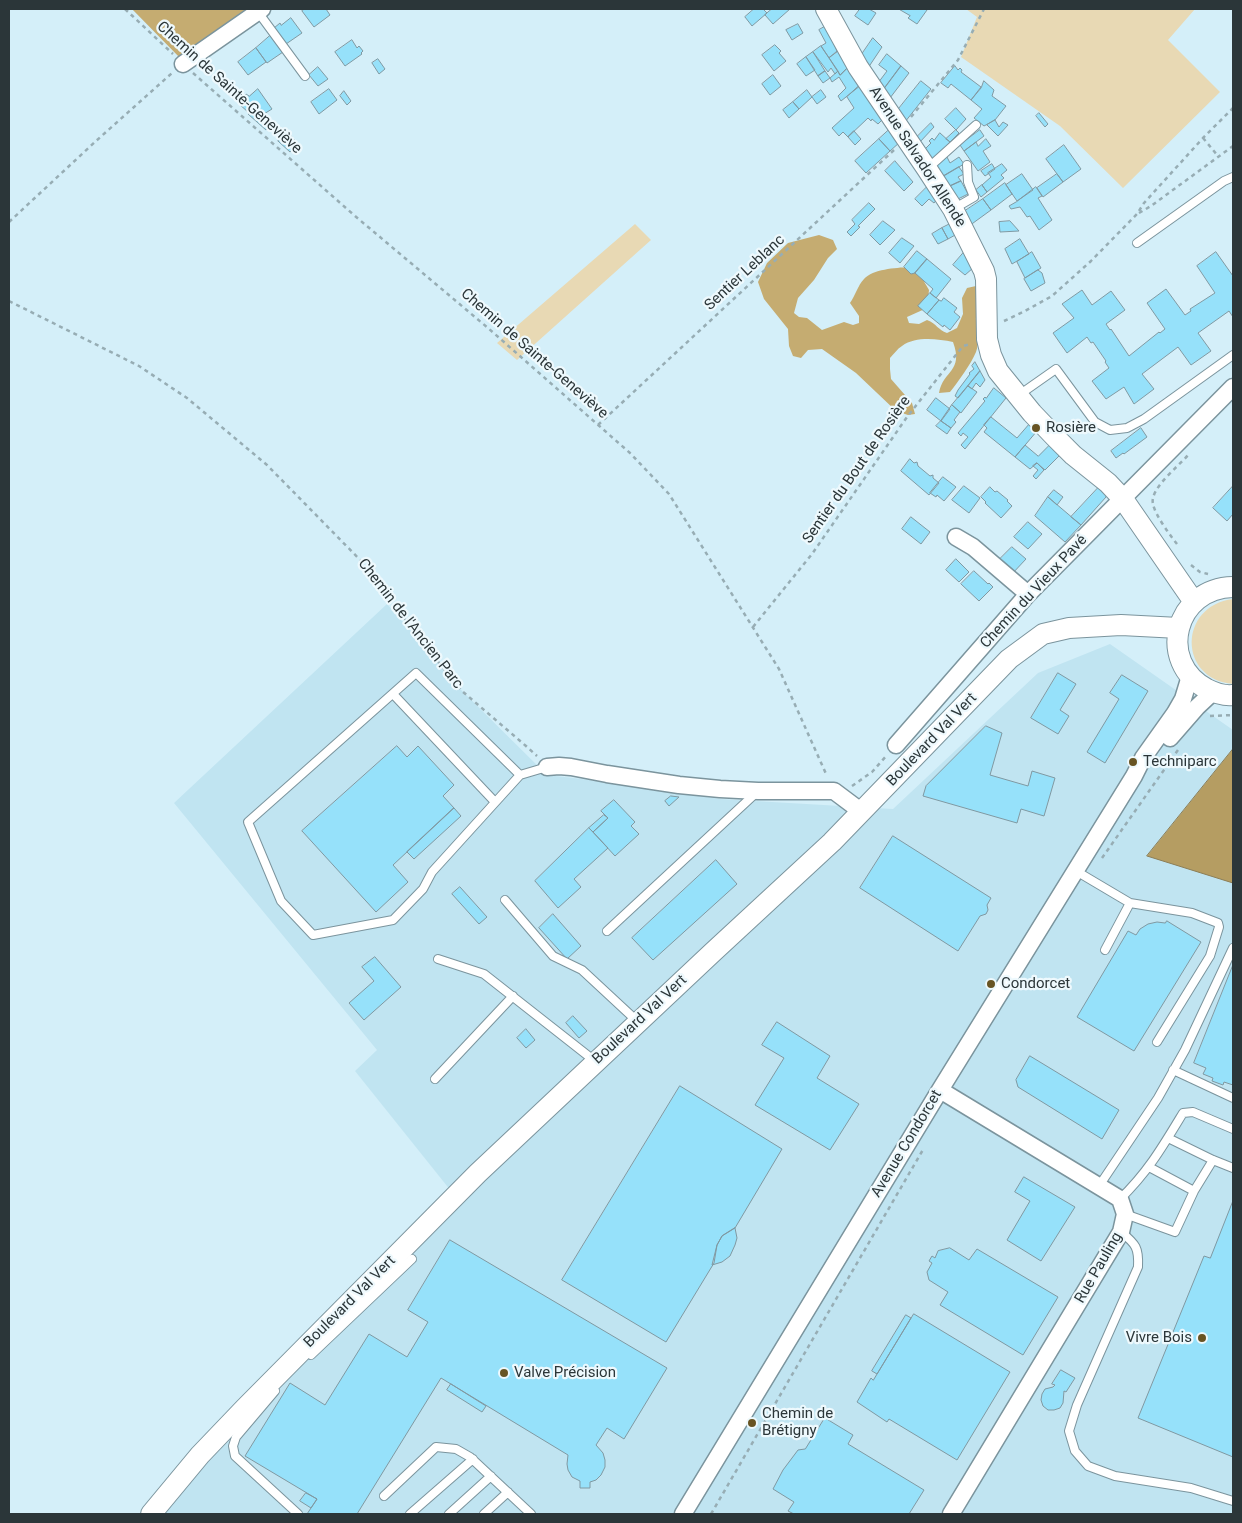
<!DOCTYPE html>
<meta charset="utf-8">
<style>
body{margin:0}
#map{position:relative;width:1242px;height:1523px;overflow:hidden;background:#d4eff9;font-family:Roboto,sans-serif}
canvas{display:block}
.frame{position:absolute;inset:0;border:10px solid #2b3639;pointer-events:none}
</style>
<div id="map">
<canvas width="1242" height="1523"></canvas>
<div class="frame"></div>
</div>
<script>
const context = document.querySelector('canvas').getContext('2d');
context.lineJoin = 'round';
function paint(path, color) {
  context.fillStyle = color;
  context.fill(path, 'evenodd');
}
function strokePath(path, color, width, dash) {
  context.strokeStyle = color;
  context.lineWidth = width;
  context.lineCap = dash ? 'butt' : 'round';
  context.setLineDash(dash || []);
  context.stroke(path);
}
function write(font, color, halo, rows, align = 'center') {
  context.font = font + ' Roboto,sans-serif';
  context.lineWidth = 4.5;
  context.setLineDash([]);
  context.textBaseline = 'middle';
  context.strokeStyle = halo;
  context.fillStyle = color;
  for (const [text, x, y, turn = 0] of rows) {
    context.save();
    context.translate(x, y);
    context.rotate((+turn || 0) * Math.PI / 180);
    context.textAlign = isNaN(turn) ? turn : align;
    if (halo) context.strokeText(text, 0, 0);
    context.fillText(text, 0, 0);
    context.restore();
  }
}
paint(new Path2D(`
 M387 604 427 649 447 676 547 775 582 779 720 799 893 809 1038 673 1110 644 1233 730V1514H163L214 1448 459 1201 355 1071 377 1050 174 803Z`), '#c0e4f1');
paint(new Path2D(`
 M966 9H1195L1168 40 1220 92 1123 188 1060 126 961 57 977 17Z
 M635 224 651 240 517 360 497 343Z
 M1233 599V684C1178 679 1178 606 1233 599Z`), '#e8d9b4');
paint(new Path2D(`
 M132 9H252L182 60Z
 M819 235 833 240 837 249 828 258 814 280 798 298 794 313 799 317 807 318 822 330 844 322 853 325 859 323V316L850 303C855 296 858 285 864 279 873 269 895 268 909 267L922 278 929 290 927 308 907 317 909 323 919 324 927 320C937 324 938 330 947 333L957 328 963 314 962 298 967 288 976 286C983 300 976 307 976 321 976 331 980 342 976 352 971 364 958 382 950 392L939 393C943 370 964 372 953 342 937 339 916 336 902 346 897 349 894 354 890 358V369L891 379 912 403 915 414 908 415 896 411 856 373 822 349 808 350 801 358 793 356 789 346 788 329 764 299 758 282 767 263 788 243Z`), '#c5ac71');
const water = new Path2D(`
 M1233 749V883L1147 856Z`);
paint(water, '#b59d62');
strokePath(water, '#8c7e56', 1);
const building = new Path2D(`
 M305 9H326L330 15 314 27 302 11Z
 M754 9H763L767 13 752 26 745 17Z
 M772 9H790L773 24 765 15Z
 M860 9H869L876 13 868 25 855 16Z
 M899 9H926L927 10 917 24 908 18 910 16Z
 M291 18 302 33 286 44 274 28 280 23 281 25Z
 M798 24 803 33 792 40 786 30Z
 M826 26 837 51 829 58 821 46 826 43 819 30Z
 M271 35 283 52 267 63 256 48Z
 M873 38 882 47 868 68 860 57Z
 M352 40 357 48 359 46 363 51 361 53 362 54 345 66 335 52Z
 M775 45 781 51 779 53 786 61 774 71 762 55Z
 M821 46 838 71 835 74 831 68 828 72 813 52Z
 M256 48 266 62 248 75 238 62Z
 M839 51 848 67 840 75 829 58Z
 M813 52 825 71 818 76 806 57Z
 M887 54 901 66 883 90 878 83 887 71 879 65Z
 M806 57 815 70 806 76 797 64Z
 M378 59 385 69 379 74 372 63Z
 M901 66 909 73 890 98 884 89Z
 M955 66 958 70 960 68 962 70 961 72 981 87 971 100 951 84 948 88 941 83Z
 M318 67 328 79 318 86 309 75Z
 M849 67 861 85 841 101 838 96 846 88 839 77 832 82 830 78 838 71 840 75Z
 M825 71 830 78 823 83 818 76Z
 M773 75 781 86 770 95 762 84Z
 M921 81 931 89 905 122 897 111Z
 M984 81 994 90 992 96 1006 106 995 120 984 126 974 118 982 109 971 100 981 88Z
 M859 86 883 119 878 124 872 119 871 121 868 118 848 137 843 132 839 136 832 128 854 108 847 97Z
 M258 89 272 109 259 117 269 126 266 130 248 114 249 113 238 103 246 94 249 96Z
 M329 89 337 100 319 114 311 102Z
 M807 90 812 97 799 109 793 102Z
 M821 90 826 97 817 104 812 97Z
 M344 91 351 101 347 105 340 96Z
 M793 102 799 109 789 118 783 110Z
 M956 108 966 119 956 130 945 119Z
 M1039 113 1048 124 1045 127 1036 116Z
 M995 120 999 127 1003 122 1008 125 998 136 987 125Z
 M931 123 934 127 919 143 916 138Z
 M890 129 900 142 890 151 879 139Z
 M956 130 959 133 950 142 946 139Z
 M980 130 984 136 964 151 960 145Z
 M854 131 861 139 855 145 848 137Z
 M289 133 298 145 290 152 278 141Z
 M940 133 950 142 932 161 924 150 931 143 929 141 932 138 934 140Z
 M879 139 890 151 866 173 855 161Z
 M986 139 991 146 983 151 990 162 978 171 964 151 976 142 978 146Z
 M1064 145 1081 169 1063 182 1046 159Z
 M947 157 950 163 959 157 964 164 942 177 935 166Z
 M895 161 913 182 904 191 885 171Z
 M992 164 995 169 985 176 981 171Z
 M1002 164 1007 170 1001 175 1004 178 987 192 982 185 991 177 988 173Z
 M959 167 964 174 958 177 961 181 948 187 942 177Z
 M1022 174 1033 190 1017 201 1006 185Z
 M1057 174 1063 182 1043 197 1037 188Z
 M961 181 968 194 956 200 948 187Z
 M1005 183 1012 194 991 210 983 199Z
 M930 184 938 198 934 203 929 199 922 206 915 199Z
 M982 185 987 192 981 197 976 190Z
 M1036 187 1042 196 1038 198 1052 220 1039 230 1030 216 1027 217 1020 207 1011 209 1009 206 1016 202Z
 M983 199 991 210 969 226 962 213Z
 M869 203 875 209 858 226 860 227 851 236 847 232 855 224 852 220Z
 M883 221 895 230 880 245 870 235Z
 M1010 221 1019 231 1000 232 999 222Z
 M952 223 957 234 948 239 942 228Z
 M942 228 948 239 938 244 932 234Z
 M902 238 914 246 900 263 889 253Z
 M1020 239 1029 254 1012 264 1005 249Z
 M917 251 927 259 915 273 911 274 904 267Z
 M965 251 973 268 965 275 953 265Z
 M1032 252 1041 268 1025 278 1017 262Z
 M1216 252 1233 276V317L1229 311 1198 333 1211 351 1191 365 1178 347 1142 374 1154 389 1134 404 1124 387 1106 399 1092 381 1109 368 1105 362 1106 361 1093 342 1091 343 1087 337 1067 353 1053 333 1074 318 1062 304 1082 290 1092 305 1111 291 1125 310 1106 324 1110 330 1111 329 1129 356 1159 332 1160 333 1165 329 1147 303 1166 289 1185 315 1191 311 1190 309 1215 293 1197 266Z
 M927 259 951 279 936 298 930 293 933 289 915 273Z
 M1038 270 1042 273 1045 283 1031 291 1024 279Z
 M930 293 939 300 927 314 918 306Z
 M944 298 957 308 954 312 960 317 950 330 944 325 943 327 927 314 939 300 941 301Z
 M975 362 980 371 958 398 955 396 958 390 970 374 969 373 974 369 972 366Z
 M980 371 985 380 980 387 976 383 972 389 968 386Z
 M968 386 977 392 961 413 952 405Z
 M994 388 1006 398 965 449 961 445 968 437 963 433 961 436 958 433 985 401 983 399 985 397 986 398Z
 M936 398 950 409 941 421 927 410Z
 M952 405 960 412 954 420 956 422 951 428 941 421Z
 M991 417 1017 438 1030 423 1037 431 1015 457 984 432 987 428 984 425Z
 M941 421 951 428 947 434 936 426Z
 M1141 428 1147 437 1124 454 1123 453 1116 458 1111 451Z
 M1051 444 1061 454 1045 470 1037 463 1030 469 1015 457 1025 445 1038 456Z
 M910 459 914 463 917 462 918 466 930 476 933 475V478L939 483 929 495 901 471Z
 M1037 463 1044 470 1036 479 1033 476 1038 470 1033 466Z
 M943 477 956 487 944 501 937 495 936 497 930 493Z
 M964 486 980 498 969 513 952 500Z
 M1233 486V514L1227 521 1213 508Z
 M990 487 995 492 997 491 1008 500 1007 501 1012 506 1001 518 985 503 986 502 981 497Z
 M1099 487 1106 492V497L1081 525 1071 517Z
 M1054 490 1063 497 1057 505 1048 497Z
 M1048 497 1081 525 1065 542 1035 516Z
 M911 517 930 532 921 544 902 529Z
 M1028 522 1042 534 1028 549 1014 537Z
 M1012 547 1026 559 1011 575 997 562Z
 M956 559 969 572 959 582 946 570Z
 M974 571 988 584 989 583 993 587 979 601 961 584Z
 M1058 673 1076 684 1060 710 1069 716 1058 734 1031 718Z
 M1122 675 1148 691 1105 763 1087 752 1119 699 1110 693Z
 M986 726 1002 733 990 775 1028 786 1032 771 1055 778 1044 816 1021 809 1017 823 923 796 926 786Z
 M397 746 407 757 418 746 454 785 443 796 454 808 393 865 408 882 376 912 302 831Z
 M671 796 679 797 669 806 665 801Z
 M614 800 635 822 631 826 639 834 615 856 593 832 608 818 601 811Z
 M454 808 461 816 414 859 407 852Z
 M604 815 608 818 593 832 589 828Z
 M589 828 608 848 574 879 581 887 558 908 535 881Z
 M893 836 991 898 987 905 988 910 986 914 980 916 958 951 860 888Z
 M716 860 737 884 653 960 632 938Z
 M460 887 487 917 479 924 452 894Z
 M553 914 581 946 567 959 539 928Z
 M1167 921 1201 942 1134 1051 1077 1017 1128 931 1136 935 1140 929 1148 924 1157 922 1165 923Z
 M375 957 401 987 364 1020 349 1003 374 981 362 967Z
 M1233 965V1085L1224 1082 1223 1085 1212 1081 1213 1078 1203 1074 1206 1068 1194 1063Z
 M573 1016 587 1031 579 1038 566 1023Z
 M777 1022 830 1056 817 1078 859 1104 830 1150 755 1105 784 1058 762 1045Z
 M526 1029 535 1040 526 1048 517 1038Z
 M1030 1056 1119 1110 1102 1139 1018 1087 1016 1080Z
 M680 1086 782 1149 735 1228 722 1236 717 1245 714 1263 666 1342 562 1280Z
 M1024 1177 1075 1207 1041 1261 1007 1240 1030 1201 1015 1192Z
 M1233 1201V1457L1138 1418 1204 1256 1210 1258Z
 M735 1228 737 1238 735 1245 730 1256 722 1262 712 1265 717 1245 722 1236Z
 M450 1240 667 1368 624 1439 607 1428 596 1445 603 1453 605 1460V1467L601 1475 596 1480 590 1482V1488H580V1481L572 1477 568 1470 567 1464 568 1455 441 1378 357 1514H307L317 1499 245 1456 290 1383 325 1405 369 1334 407 1357 428 1322 408 1310Z
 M950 1248 969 1260 977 1249 1058 1297 1023 1355 940 1305 948 1292 929 1280 927 1272 932 1263 929 1261 932 1256 935 1258 938 1251Z
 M914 1314 1010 1372 957 1460 889 1419 887 1422 857 1402 871 1378 873 1380Z
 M906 1315 911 1318 877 1374 872 1371Z
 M1061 1370 1075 1378 1066 1392 1064 1391 1063 1403 1060 1408 1054 1410H1048L1043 1406 1041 1400 1042 1394 1045 1389 1053 1387 1055 1385 1052 1384Z
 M451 1384 486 1406 482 1412 447 1390Z
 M825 1418 853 1435 848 1444 924 1490 909 1514H794L788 1511 794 1502 773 1489 783 1470 798 1450 805 1449Z
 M306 1493 317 1499 311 1508 300 1501Z`);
paint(building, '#96e1fa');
strokePath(building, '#8099a2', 1);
const service = new Path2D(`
 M258 12 305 76
 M927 169 976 125
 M955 208 974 197 968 182 967 165
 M1137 243 1224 181 1233 177
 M1019 395 1056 369 1095 422 1110 430 1127 428 1144 419 1233 355
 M393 694 495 802
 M520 775 432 872 423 889 393 920 313 935 281 901 248 822 416 673 520 775 547 767
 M1076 871 1130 903 1192 913 1218 923 1219 927 1210 956 1157 1042
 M505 900 553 956 582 970 638 1022
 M607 931 757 792
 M1105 950 1130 903
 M438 959 484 974 596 1062
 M1173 1070 1233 1098
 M435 1079 513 996
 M1168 1138 1213 1160 1233 1168
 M1149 1167 1194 1191
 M1099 1186 1158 1098 1185 1050 1233 948
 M1120 1199C1148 1172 1163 1146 1183 1113L1193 1112 1233 1129
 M1125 1214 1175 1232 1194 1191 1213 1160
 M1121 1232C1136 1244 1139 1248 1138 1267L1077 1405 1069 1431 1075 1451 1088 1466 1115 1476 1191 1488 1233 1501
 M311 1355 412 1259
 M275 1391 236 1437 233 1446 235 1456 298 1514
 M384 1496 436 1447 456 1449 470 1457 531 1514
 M410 1514 473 1459
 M449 1514 491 1476
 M484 1514 508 1492`);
const minor = new Path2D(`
 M183 64 262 9
 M956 537 973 547 1028 594
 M1170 738 1197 707 1213 692
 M896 745 1028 594 1233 387
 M547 767 559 766 571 767 607 774 679 785 720 789 758 791H834L862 812
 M940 1090 1120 1199 1125 1214 1121 1232 951 1514
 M683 1514 940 1090 1134 776 1143 758 1175 713 1183 699 1190 676`);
const tertiary = new Path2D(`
 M826 9 858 67 927 169 953 209 984 271 986 279 987 339 991 355 998 371 1032 413 1055 437 1073 455 1108 483 1123 499 1194 602
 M1233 587C1175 588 1156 662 1207 689 1215 693 1225 696 1233 695
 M151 1514 200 1455 245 1408 478 1173 713 952 832 842 1009 659 1043 634 1069 628 1121 625 1179 628`);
strokePath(service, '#7b949d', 10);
strokePath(minor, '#7b949d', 19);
strokePath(tertiary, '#7b949d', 22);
strokePath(new Path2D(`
 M125 9 173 54
 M193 73 355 216 488 328 630 453 669 494 779 669 827 776
 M911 117 958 60 984 9
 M1203 138 1218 156
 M1139 213 1151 206 1233 146
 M9 222 96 141 172 73
 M9 301 139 366 187 398 267 465 370 570 417 636 462 691 526 746 537 756
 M1004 321 1025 311 1052 296 1091 261 1137 214 1144 203 1203 138 1233 108
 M598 425 894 150
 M1177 544C1170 535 1155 515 1153 504 1149 489 1179 466 1188 455
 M1191 565 1200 572 1208 574
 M753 627 812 554 907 417 963 346 971 344
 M1210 716 1233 715
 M852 786 872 772 887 755
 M1102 858 1178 750
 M711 1514 924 1148`), '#97adb4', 2.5, [4, 4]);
strokePath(service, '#fff', 8);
strokePath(minor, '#fff', 16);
strokePath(tertiary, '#fff', 20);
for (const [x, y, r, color] of [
 [1036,428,5,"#685423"],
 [1133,762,5,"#685423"],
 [991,984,5,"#685423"],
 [1202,1338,5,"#685423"],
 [504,1373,5,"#685423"],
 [752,1423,5,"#685423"]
]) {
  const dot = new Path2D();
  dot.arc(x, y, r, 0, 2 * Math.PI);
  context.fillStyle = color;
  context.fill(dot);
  strokePath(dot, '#eef9fd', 2);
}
write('15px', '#2b3639', '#eef9fd', [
 ["Chemin de Sainte-Geneviève",229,88,42],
 ["Avenue Salvador Allende",917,157,57],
 ["Sentier Leblanc",745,273,-43],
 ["Chemin de Sainte-Geneviève",534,354,41],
 ["Sentier du Bout de Rosière",857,470,-55],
 ["Chemin du Vieux Pavé",1034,592,-47],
 ["Chemin de l'Ancien Parc",410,624,52],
 ["Boulevard Val Vert",932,740,-46],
 ["Boulevard Val Vert",640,1020,-43],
 ["Avenue Condorcet",907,1144,-59],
 ["Rue Pauling",1099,1268,-60],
 ["Boulevard Val Vert",350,1302,-45]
]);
write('15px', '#2b3639', '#eef9fd', [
 ["Rosière",1046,428],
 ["Techniparc",1143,762],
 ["Condorcet",1001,984],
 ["Vivre Bois",1192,1338,"right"],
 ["Valve Précision",514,1373],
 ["Chemin de",762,1414],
 ["Brétigny",762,1431]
], 'left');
</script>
